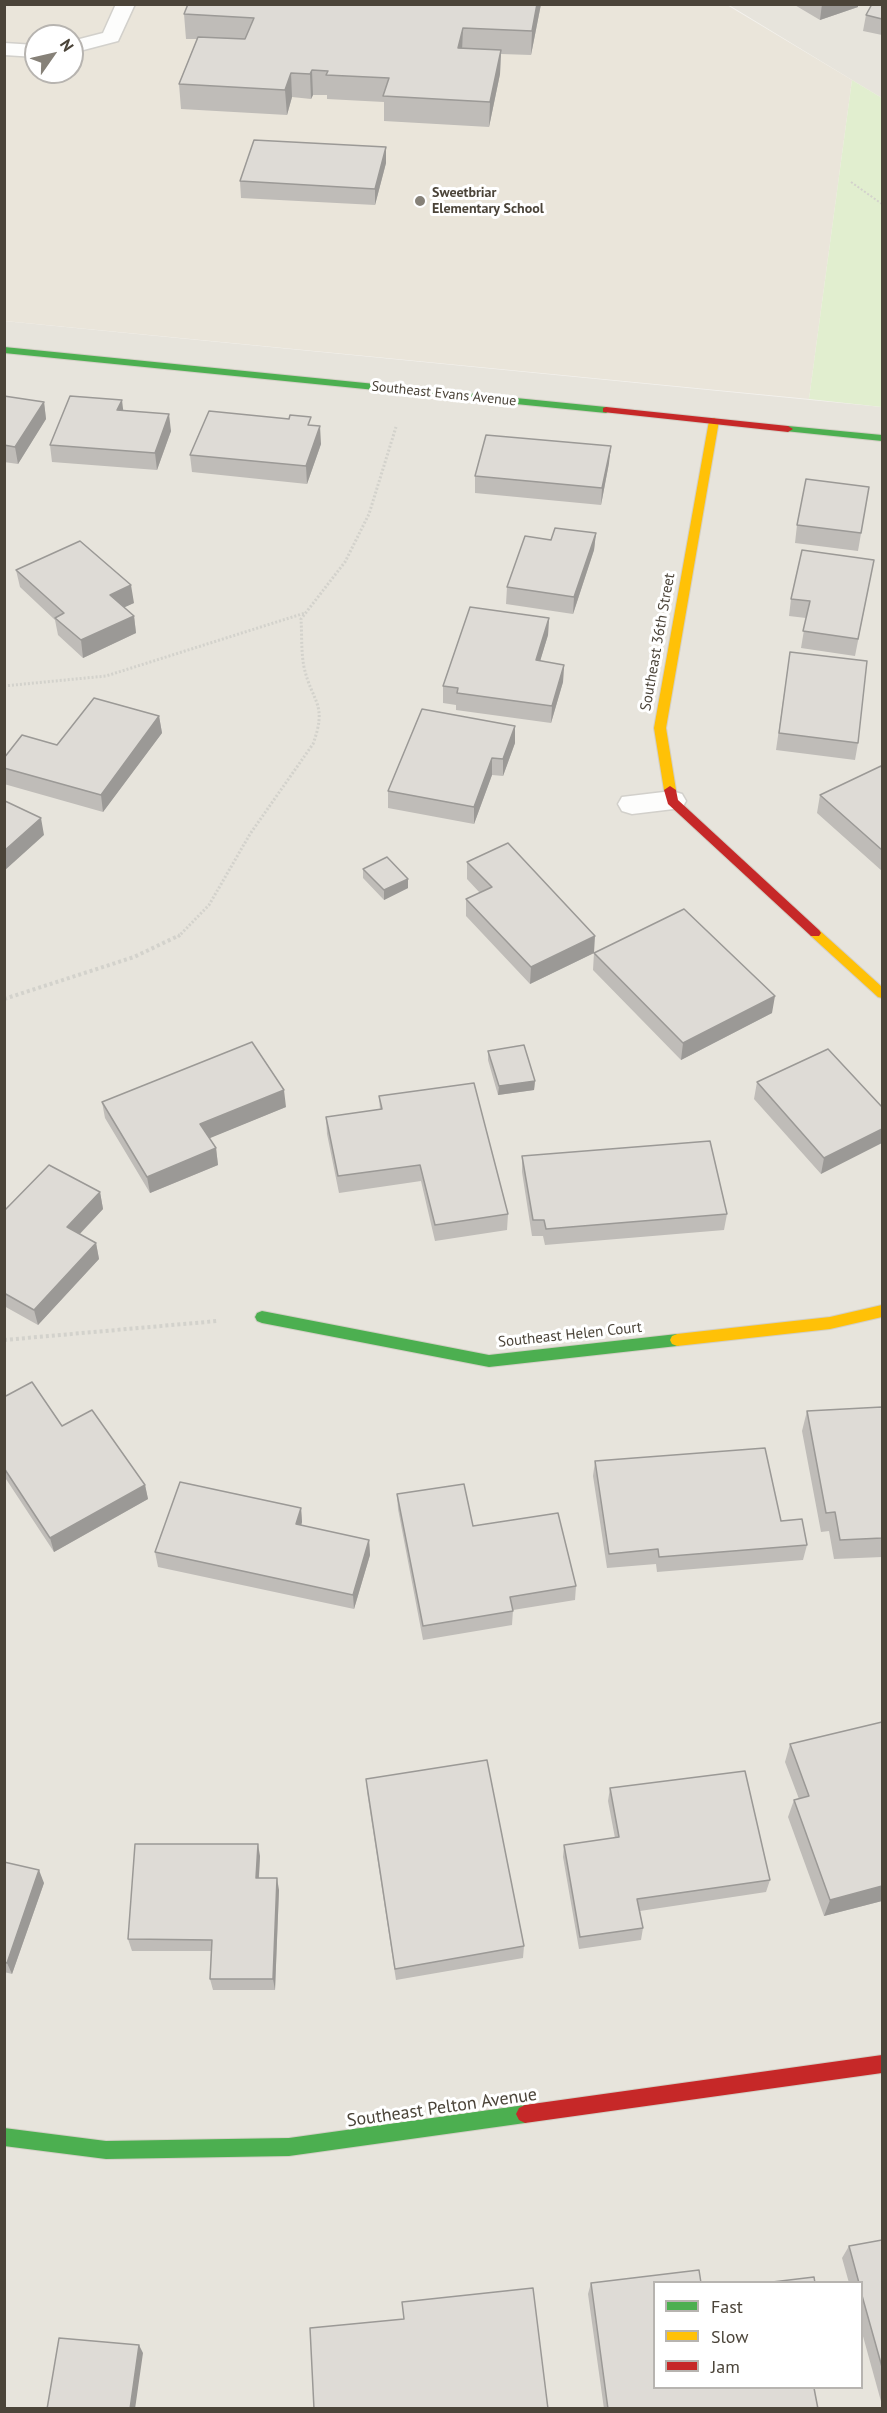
<!DOCTYPE html>
<style>
body{margin:0}
#map{position:relative;width:887px;height:2413px;overflow:hidden;background:#f4f2ee;font-family:"PT Sans",sans-serif}
canvas{display:block}
.frame{position:absolute;inset:0;border:6px solid #4b4439;pointer-events:none}
.legend{position:absolute;left:653px;top:2281px;width:210px;height:108px;box-sizing:border-box;background:#fff;border:2px solid #b7b4b0;margin:0;padding:8px 10px;list-style:none;font-size:18px;color:#4b4439}
.legend li{display:flex;align-items:center;gap:12px;height:30px}
.legend b{width:30px;border:2px solid #b7b4b0}
.north{position:absolute;left:24px;top:24px;width:60px;height:60px;box-sizing:border-box;background:#fff;border:2px solid #b7b4b0;border-radius:50%;rotate:56deg;font-size:16px;font-weight:700;line-height:24px;text-align:center;color:#4b4439}
.north::after{content:'';display:block;margin:auto;width:21px;height:27px;background:#868178;clip-path:polygon(50% 0,100% 100%,50% 72%,0 100%)}
</style>
<div id="map">
<canvas width="887" height="2413"></canvas>
<div class="frame"></div>
<ul class="legend">
<li><b style="height:8px;background:#4caf50"></b>Fast</li>
<li><b style="height:8px;background:#ffc107"></b>Slow</li>
<li><b style="height:8px;background:#c62828"></b>Jam</li>
</ul>
<div class="north">N</div>
</div>
<script>
const context = document.querySelector('canvas').getContext('2d');
context.lineJoin = 'round';
function paint(path, color) {
  context.fillStyle = color;
  context.fill(path, 'evenodd');
}
function strokePath(path, color, width, dash) {
  context.strokeStyle = color;
  context.lineWidth = width;
  context.lineCap = dash ? 'butt' : 'round';
  context.setLineDash(dash || []);
  context.stroke(path);
}
function write(font, color, halo, rows, align = 'center') {
  context.font = font + ' "PT Sans",sans-serif';
  context.lineWidth = 6;
  context.setLineDash([]);
  context.textBaseline = 'middle';
  context.strokeStyle = halo;
  context.fillStyle = color;
  for (const [text, x, y, turn = 0] of rows) {
    context.save();
    context.translate(x, y);
    context.rotate((+turn || 0) * Math.PI / 180);
    context.textAlign = isNaN(turn) ? turn : align;
    if (halo) context.strokeText(text, 0, 0);
    context.fillText(text, 0, 0);
    context.restore();
  }
}
paint(new Path2D(`
 M729 5H882V98L852 80Z
 M4 321 882 407V2408H5ZM654 2282H862V2388H654Z`), '#e7e4dc');
paint(new Path2D(`
 M4 5H727L852 80 809 399 5 321ZM36 36H72V72H36Z`), '#eae5da');
paint(new Path2D(`
 M852 80 882 98V407L809 399Z`), '#e1eecf');
const lane = new Path2D(`
 M116 4H135L118 41 72 53V41L103 33Z
 M4 43 36 45V57L4 55Z`);
const street = new Path2D(`
 M672 791 682 794 686 801 682 808 632 814 622 811 618 804 622 797Z`);
const fast = new Path2D(`
 M4 347 606 407 611 410 606 413 4 353Z
 M788 426 882 435V441L785 431V427Z
 M262 1311 489 1355 677 1334 682 1336 684 1340 682 1344 677 1346 489 1367 262 1323 257 1321 255 1317 257 1313Z
 M525 2105 531 2108 534 2114 531 2120 525 2123 289 2156 106 2159 4 2146V2128L106 2141 289 2138Z`);
const slow = new Path2D(`
 M714 418 719 421 666 728 676 790 670 794 664 790 654 728 709 421Z
 M815 929 819 930 882 987V998L878 997 811 936 809 933 811 930Z
 M882 1305V1317L830 1329 677 1346 672 1344 670 1340 672 1336 677 1334 830 1317Z`);
const jam = new Path2D(`
 M606 407 788 426 793 429 788 432 603 412V408Z
 M670 786 676 790 678 800 819 930 821 933 819 936H811L668 804 664 790Z
 M882 2055V2073L525 2123 519 2120 516 2114 519 2108 525 2105Z`);
strokePath(lane, '#d2d0cb', 3);
strokePath(street, '#d2d0cb', 3);
strokePath(fast, '#d3cfc5', 2);
strokePath(slow, '#d3cfc5', 2);
strokePath(jam, '#d3cfc5', 2);
strokePath(new Path2D(`
 M851 182 882 204`), '#d3d2cc', 2, [2, 2]);
strokePath(new Path2D(`
 M4 686 106 676 305 613
 M178 937 209 905 250 834 313 744C328 703 312 703 304 667 301 652 302 634 301 619L345 562 369 514 396 427`), '#d3d2cc', 3, [2, 2]);
strokePath(new Path2D(`
 M4 999 134 957 180 935
 M4 1340 217 1321`), '#d3d2cc', 4, [3, 3]);
paint(lane, '#fdfdfc');
paint(street, '#fdfdfc');
paint(fast, '#4caf50');
paint(slow, '#ffc107');
paint(jam, '#c62828');
paint(new Path2D(`
 M541 4 531 55 501 54 500 74 489 127 384 121V102L327 99V95H313L311 99 292 97 287 115 181 109 179 84 197 39H186L184 14Z
 M793 4H858V7L820 20Z
 M882 4V35L863 31 866 15Z
 M386 147V163L375 205 241 198 240 181Z
 M4 396 44 402 46 419 18 464 4 462Z
 M123 410 171 431 157 470 52 462 50 445Z
 M311 426 321 444 307 484 192 472 190 455Z
 M609 463 601 505 475 493V476Z
 M869 487 858 551 795 543 797 525Z
 M596 533 594 550 573 614 506 604 507 587 551 540Z
 M874 560 855 656 801 648 806 618 789 616 791 599Z
 M16 570 134 603 124 607 134 616 136 633 83 658 58 635 55 620 20 587Z
 M549 618 548 635 540 661 564 665 563 682 551 723 456 710V705L443 703V686Z
 M790 652 858 743 855 760 776 750Z
 M159 716 162 733 103 812 4 784V758L57 745Z
 M515 726V743L503 776 492 775 474 824 388 808V791Z
 M882 768V871L817 813 820 795Z
 M467 862 594 953 530 984 466 916V899L480 893 467 879Z
 M363 869 408 879V888L384 900 363 878Z
 M594 953 772 1013 681 1060 593 970Z
 M488 1051 535 1081 534 1090 498 1095 488 1060Z
 M757 1082 882 1107 821 1174 754 1099Z
 M379 1096 508 1214 507 1230 435 1241 421 1181 339 1193 327 1134 326 1117 380 1110Z
 M102 1102 286 1107 209 1138 216 1148 218 1165 150 1193 105 1118Z
 M522 1156 727 1214 724 1230 545 1245 543 1236H532L522 1172Z
 M100 1192 103 1209 80 1234 96 1243 99 1259 38 1325 4 1306V1211Z
 M4 1397 62 1426 145 1485 148 1499 54 1552 4 1476Z
 M882 1407V1557L834 1559 829 1531 821 1532 802 1431 807 1411Z
 M595 1461 781 1521 807 1545 803 1560 657 1572 656 1564 607 1568 593 1476Z
 M397 1494 473 1526 576 1586 575 1600 513 1610 512 1625 423 1640 398 1509Z
 M301 1508 302 1522 301 1526 369 1540 370 1555 354 1609 158 1567 155 1552Z
 M882 1722V1901L824 1916 788 1817 794 1800 799 1799 785 1762 790 1744Z
 M366 1779 524 1946 523 1958 396 1980 367 1792Z
 M610 1788 770 1880 766 1892 640 1911 643 1928 641 1940 579 1949 563 1857 564 1845 615 1838 608 1801Z
 M260 1856 259 1878 279 1890 275 1990H213L210 1979 211 1951H132L128 1939Z
 M4 1862 44 1883 12 1974 4 1972Z
 M882 2240V2405L861 2329V2283H849L842 2258 849 2246Z
 M591 2283H654L818 2409H604L588 2294Z`), '#bfbcb8');
paint(new Path2D(`
 M537 4H541L531 55 532 31Z
 M822 4H858V7L820 20Z
 M463 28 462 52 458 48Z
 M501 50 500 74 489 127 490 102Z
 M312 70 313 95 311 99 310 74Z
 M291 73 292 97 287 115 285 90Z
 M386 147V163L375 205V189Z
 M122 400 124 417 117 410Z
 M44 402 46 419 18 464 15 447Z
 M169 414 171 431 157 470 155 453Z
 M320 426 321 444 307 484 306 466Z
 M611 446 609 463 601 505 602 488Z
 M596 533 594 550 573 614 574 597Z
 M131 585 134 603 112 613 110 595Z
 M134 616 136 633 83 658 81 640Z
 M549 618 548 635 535 678 536 660Z
 M564 665 563 682 551 723 552 706Z
 M159 716 162 733 103 812 101 795Z
 M515 726V743L503 776V759Z
 M492 758V775L474 824V807Z
 M41 818 44 835 4 871V851Z
 M408 879V888L384 900V890Z
 M595 936 594 953 530 984 531 967Z
 M775 996 772 1013 681 1060 683 1043Z
 M535 1081 534 1090 498 1095 499 1086Z
 M284 1090 286 1107 203 1141 200 1124Z
 M882 1129V1143L821 1174 824 1158Z
 M216 1148 218 1165 150 1193 147 1177Z
 M100 1192 103 1209 71 1243 67 1227Z
 M96 1243 99 1259 38 1325 34 1310Z
 M145 1485 148 1499 54 1552 50 1538Z
 M301 1508 302 1522 297 1539 296 1524Z
 M369 1540 370 1555 354 1609 353 1595Z
 M258 1844 260 1856 258 1890 256 1878Z
 M39 1870 44 1883 12 1974 7 1963Z
 M277 1878 279 1890 275 1990 273 1979Z
 M882 1886V1901L824 1916 830 1900Z
 M139 2345 143 2353 135 2409H130Z`), '#9b9996');
const building = new Path2D(`
 M188 4H537L532 31 463 28 458 48 501 50 490 102 383 96 389 78 326 75 328 71 312 70 310 74 291 73 285 90 179 84 198 37 245 39 254 18 184 14Z
 M872 4H882V19L866 15Z
 M254 140 386 147 375 189 240 181Z
 M4 396 44 402 15 447 4 445Z
 M70 396 122 400 117 410 169 414 155 453 50 445Z
 M209 411 289 419 290 415 311 417 308 425 320 426 306 466 190 455Z
 M486 435 611 446 602 488 475 476Z
 M806 479 869 487 861 533 797 525Z
 M555 528 596 533 574 597 507 587 525 536 551 540Z
 M80 541 131 585 110 595 134 616 81 640 55 618 64 613 16 570Z
 M802 550 874 560 858 639 803 631 810 601 791 599Z
 M470 607 549 618 536 660 564 665 552 706 457 693 458 688 443 686Z
 M790 652 867 661 858 743 779 733Z
 M94 698 159 716 101 795 4 768V758L22 735 57 745Z
 M422 709 515 726 503 759 492 758 474 807 388 791Z
 M881 766 882 768V850L820 795Z
 M5 801 41 818 4 851V802Z
 M508 843 595 936 531 967 466 899 492 887 467 862Z
 M387 857 408 879 384 890 363 869Z
 M684 909 775 996 683 1043 594 953Z
 M252 1042 284 1090 200 1124 216 1148 147 1177 102 1102Z
 M524 1045 535 1081 499 1086 488 1051Z
 M828 1049 882 1107V1129L824 1158 757 1082Z
 M474 1083 508 1214 435 1225 420 1165 338 1176 326 1117 382 1109 379 1096Z
 M710 1141 727 1214 546 1229 544 1220H533L522 1156Z
 M49 1165 100 1192 67 1227 96 1243 34 1310 4 1293V1211Z
 M32 1382 62 1426 92 1410 145 1485 50 1538 4 1468V1397Z
 M882 1407V1538L840 1540 835 1512 826 1513 807 1411Z
 M765 1448 781 1521 802 1519 807 1545 659 1557 658 1549 609 1554 595 1461Z
 M180 1482 301 1508 296 1524 369 1540 353 1595 155 1552Z
 M464 1484 473 1526 558 1513 576 1586 510 1597 513 1611 423 1626 397 1494Z
 M882 1722V1886L830 1900 794 1800 809 1796 790 1744Z
 M487 1760 524 1946 395 1969 366 1779Z
 M745 1771 770 1880 637 1899 643 1928 580 1937 564 1845 619 1837 610 1788Z
 M135 1844H258L256 1878H277L273 1979H210L212 1940 128 1939Z
 M4 1862 39 1870 7 1963 4 1962Z
 M882 2240V2367L861 2292V2283H859L849 2246Z
 M699 2270 701 2283H654V2388H814L818 2409H608L591 2283Z
 M814 2277 815 2283H764Z
 M533 2288 548 2409H314L310 2328 404 2319 402 2302Z
 M59 2338 139 2345 130 2409H47Z`);
paint(building, '#dedbd6');
strokePath(building, '#9b9996', 1.5);
for (const [x, y, r, color] of [
 [420,201,6,"#868178"]
]) {
  const dot = new Path2D();
  dot.arc(x, y, r, 0, 2 * Math.PI);
  context.fillStyle = color;
  context.fill(dot);
  strokePath(dot, '#fff', 2);
}
write('bold 14px', '#4b4439', '#fff', [
 ["Sweetbriar",432,193],
 ["Elementary School",432,209]
], 'left');
write('14px', '#4b4439', '#fff', [
 ["Southeast Evans Avenue",444,394,6]
]);
write('15px', '#4b4439', '#fff', [
 ["Southeast 36th Street",658,642,-80],
 ["Southeast Helen Court",570,1335,-6]
]);
write('18px', '#4b4439', '#fff', [
 ["Southeast Pelton Avenue",442,2108,-8]
]);
</script>
